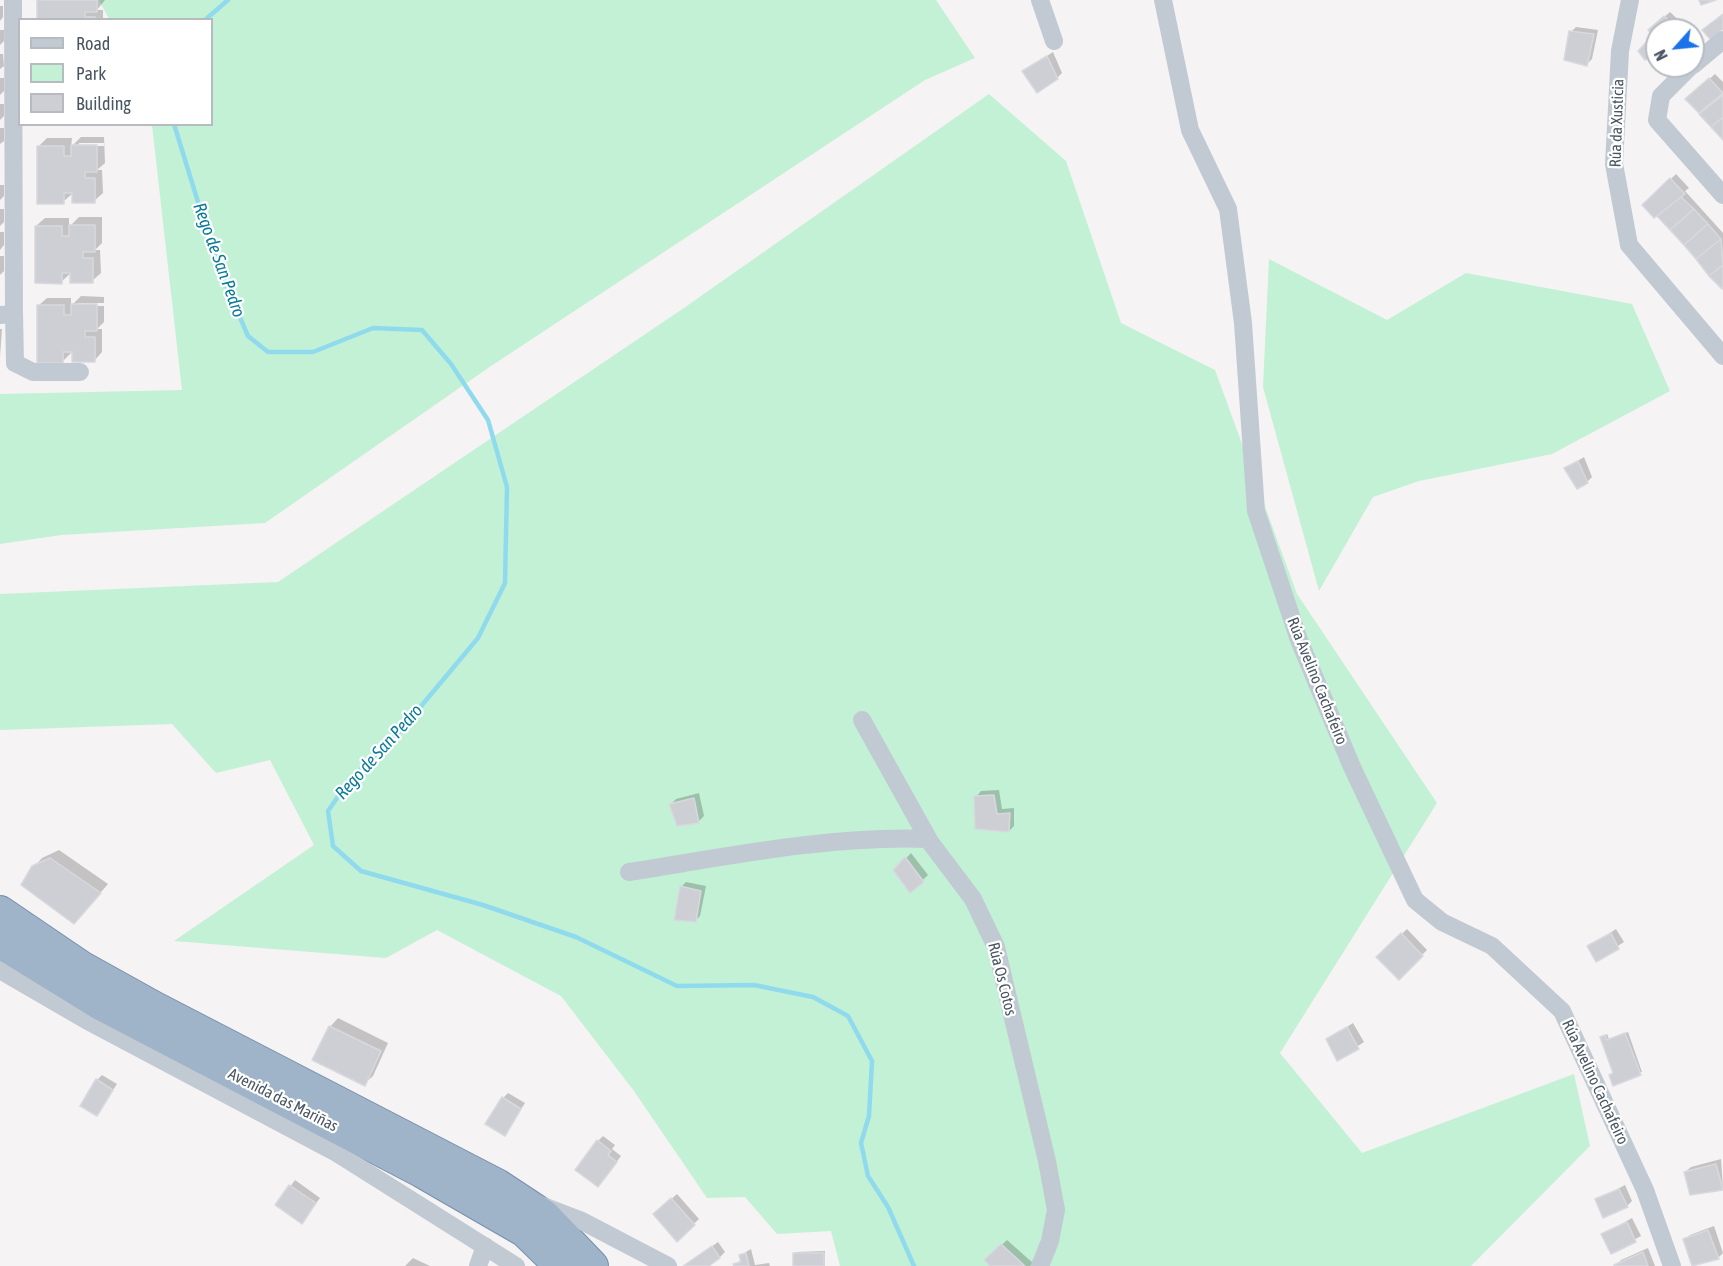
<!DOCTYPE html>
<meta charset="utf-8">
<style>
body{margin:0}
#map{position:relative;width:1723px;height:1266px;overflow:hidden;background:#f5f3f3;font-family:"Asap Condensed",sans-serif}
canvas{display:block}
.legend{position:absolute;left:18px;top:18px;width:195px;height:108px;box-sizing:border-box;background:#fff;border:2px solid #b7bbc0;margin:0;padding:8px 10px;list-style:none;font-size:18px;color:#4a5661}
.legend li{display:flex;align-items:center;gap:12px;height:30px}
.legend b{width:30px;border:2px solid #b7bbc0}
.north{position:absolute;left:1645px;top:18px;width:60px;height:60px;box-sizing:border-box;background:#fff;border:2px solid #b7bbc0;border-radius:50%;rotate:243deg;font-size:16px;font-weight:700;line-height:24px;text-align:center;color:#4a5661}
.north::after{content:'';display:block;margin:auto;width:21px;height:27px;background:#1a73e8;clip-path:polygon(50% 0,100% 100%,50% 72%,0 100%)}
</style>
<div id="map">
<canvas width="1723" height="1266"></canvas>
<ul class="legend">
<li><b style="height:8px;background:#c1cad2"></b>Road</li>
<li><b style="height:16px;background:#c3f1d5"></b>Park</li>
<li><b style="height:16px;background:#cdcfd5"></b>Building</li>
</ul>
<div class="north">N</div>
</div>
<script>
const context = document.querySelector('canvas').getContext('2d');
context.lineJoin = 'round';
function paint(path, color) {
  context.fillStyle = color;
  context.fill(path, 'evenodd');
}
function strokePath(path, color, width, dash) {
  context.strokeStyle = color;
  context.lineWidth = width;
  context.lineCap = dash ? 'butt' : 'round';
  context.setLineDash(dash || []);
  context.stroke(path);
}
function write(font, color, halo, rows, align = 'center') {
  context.font = font + ' "Asap Condensed",sans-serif';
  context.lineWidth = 4.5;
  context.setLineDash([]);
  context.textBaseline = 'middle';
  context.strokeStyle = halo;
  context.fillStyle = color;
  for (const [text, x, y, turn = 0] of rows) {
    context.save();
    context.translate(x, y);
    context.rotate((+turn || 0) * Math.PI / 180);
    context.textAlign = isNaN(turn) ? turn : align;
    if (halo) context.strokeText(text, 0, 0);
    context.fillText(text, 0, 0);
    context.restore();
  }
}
paint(new Path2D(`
 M99 0H936L975 58 925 80 491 366 265 523 61 535 0 544V394L182 390 152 125 212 124V20L109 19Z
 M989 94 1066 161 1121 323 1215 370 1297 594 1437 803 1280 1053 1362 1153 1574 1074 1590 1146 1471 1266H840L831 1231 777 1234 745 1197 707 1198 634 1091 561 996 437 930 386 958 174 941 314 845 270 760 216 773 172 724 0 730V594L278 582 681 310Z
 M1269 259 1387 320 1466 273 1632 304 1670 391 1552 454 1419 481 1373 497 1319 591 1263 387Z`), '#c3f1d5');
paint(new Path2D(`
 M39 0H105L97 10H103V20H39Z
 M0 6H3V17L0 21Z
 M1670 12 1689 30H1657V54L1653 58H1646L1655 35V25Z
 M1576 27 1598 30 1592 59 1587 64 1571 32Z
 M0 30H4V41L0 45Z
 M1053 52 1062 73 1057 78 1024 71Z
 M0 54H3L4 66 0 69Z
 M1715 74 1723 82V91L1717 98 1723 95V138L1687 99Z
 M0 78H4V91L0 95Z
 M0 104H4V116L0 120Z
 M0 128H4V141L0 144Z
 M81 137H104L105 163 97 170H102L103 193 94 201 74 192 63 202 39 146 47 138H72L71 147ZM79 143H104V146H79Z
 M1676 174 1689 188 1685 191 1723 233V288L1657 214 1644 205Z
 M0 185H4V196L0 200Z
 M0 209H4V222L0 226Z
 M79 217H102V243L95 250H100L101 273 92 281 72 272 61 282 36 226 45 218H69V227Z
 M0 232H4V245L0 250Z
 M0 256H4V271L0 275Z
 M81 296 104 297V322L97 329H102V352L94 361 73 351 63 361 38 306 47 298H71V306ZM78 303H104V306H78Z
 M0 329H2L0 357Z
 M1584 457 1592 477 1587 482 1566 468Z
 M999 790 1002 809 1014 808V826L1009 831 976 797 981 791Z
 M699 793 704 816 699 821 678 824 671 804 676 799Z
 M59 850 108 884 82 914 34 867 42 858Z
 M911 853 928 875 911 891 895 870Z
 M686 882 706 886 700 916 695 921 681 887Z
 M1407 929 1427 950 1399 978 1378 957Z
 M1616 929 1624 942 1596 960 1589 947Z
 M338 1018 388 1043 373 1076 364 1084 330 1027Z
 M1353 1023 1364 1042 1338 1059 1327 1040Z
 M1628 1032 1642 1072 1610 1075 1614 1072 1604 1036 1607 1034 1609 1039Z
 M102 1075 117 1084 97 1114V1080Z
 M508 1093 525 1103 505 1134 503 1098Z
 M603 1136 615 1145 612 1149 621 1156 603 1180 598 1141Z
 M1721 1159 1723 1188 1691 1193 1685 1172 1691 1167Z
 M295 1180 320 1198 306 1217 277 1205Z
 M1625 1185 1632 1201 1627 1206 1597 1200Z
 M677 1194 699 1219 677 1240 660 1209Z
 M1632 1218 1641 1236 1611 1252 1602 1235Z
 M1714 1226 1723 1253 1718 1258 1694 1266 1684 1240 1690 1235Z
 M1007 1240 1033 1263 1030 1266H992L986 1260Z
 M718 1242 725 1252 720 1257 707 1266H685Z
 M1648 1248 1655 1266H1616L1621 1260Z
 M751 1249 755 1265 769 1263 770 1266H735L742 1258 741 1255Z
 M825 1251V1266H794L796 1252Z
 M413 1258 430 1266H405Z`), '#0003');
strokePath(new Path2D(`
 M205 20 228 0
 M174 124 217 264 248 336 268 352H313L373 328 422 330 451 364 488 420 507 487 505 583 478 638 402 729 348 782 328 811 333 846 361 871 483 905 576 937 677 986 754 985 813 997 848 1016 872 1061 869 1116 861 1143 868 1176 888 1207 914 1266`), '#90daee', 4.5);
const building = new Path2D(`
 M37 0H97V12H85V17H95V20H37Z
 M1699 0H1716L1701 5Z
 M1723 14V29L1711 40 1702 30Z
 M1664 16 1679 30H1657V56L1645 60 1638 51 1653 35 1648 30Z
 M1569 31 1594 34 1587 66 1564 60Z
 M1047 56 1058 79 1037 93 1022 71Z
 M1709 78 1723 93 1699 113 1685 99Z
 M1723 95V117L1711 127 1699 114Z
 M1723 117V140L1711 127Z
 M71 145H97V172H85V178H95V203H72V193H64V204H37V146H64V156H71Z
 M1670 178 1685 194 1654 218 1642 205Z
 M1681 197 1694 209 1670 230 1657 216Z
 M1694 209 1708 224 1684 245 1670 230Z
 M1708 224 1721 239 1696 259 1684 245Z
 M69 225H95V252H83V258H93V283H70V273H62V284L35 283V226H62V236H69Z
 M1721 239 1723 265 1709 276 1696 259Z
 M1723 265V288L1722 289 1709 276Z
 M71 304H97V331H85V337H95V362H72V352H63V363H37V305H64V315H71Z
 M1578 461 1588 483 1577 489 1564 468Z
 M994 795 997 814 1010 813 1009 832 975 829 974 796Z
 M694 798 699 823 677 826 669 804Z
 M905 857 924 882 910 893 893 870Z
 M50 858 101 893 74 924 21 885 32 866Z
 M680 886 701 891 696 922 674 920Z
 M1401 933 1423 956 1399 980 1376 957Z
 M1611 933 1619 949 1596 962 1587 946Z
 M329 1026 381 1051 365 1086 312 1060Z
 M1347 1027 1359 1049 1337 1061 1326 1039Z
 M1625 1033 1641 1075 1613 1086 1609 1075 1613 1073 1600 1037 1605 1035 1607 1040Z
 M96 1079 113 1090 97 1116 80 1106Z
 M502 1097 521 1109 505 1136 485 1124Z
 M597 1140 611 1151 608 1155 617 1162 598 1187 575 1170Z
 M1716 1164 1723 1190 1690 1195 1684 1172Z
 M289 1185 316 1203 302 1224 275 1205Z
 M1619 1189 1628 1207 1603 1218 1595 1199Z
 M671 1198 695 1225 677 1242 653 1214Z
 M1627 1222 1636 1242 1611 1254 1601 1234Z
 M1708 1230 1719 1259 1692 1266 1683 1239Z
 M1001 1244 1025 1266H990L984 1260Z
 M712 1246 720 1258 709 1266H683Z
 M1643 1252 1648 1266H1614V1265Z
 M746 1253 749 1266H734L733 1264 741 1262 739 1255Z
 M793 1253H824V1266H793Z`);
paint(building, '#cdcfd5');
strokePath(building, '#d7d9de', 1.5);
const trunk = new Path2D(`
 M0 912 81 967 153 1007 497 1185 544 1216 592 1266
 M0 942 99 1003 421 1171 525 1231 561 1266`);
strokePath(trunk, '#7690ad', 34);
strokePath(new Path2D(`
 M1040 0 1054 41
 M1163 0 1190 130 1228 209 1243 323 1256 511 1299 640 1352 767 1415 900 1442 922 1492 946 1562 1011 1645 1190 1672 1266
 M1630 0 1620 51 1614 164 1629 245 1723 356
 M1693 65 1723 40
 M1691 66 1661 96 1657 120 1723 195
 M14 314 15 363 33 372H80
 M0 315 14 314 13 0
 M862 720 930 842 973 899 996 947 1047 1161 1056 1210 1050 1241 1040 1266
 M629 872C724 857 832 835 928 839
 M0 970 86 1020 335 1152 516 1266
 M540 1205 582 1221 668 1266
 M478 1266 485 1246`), '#c1cad2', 18);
strokePath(trunk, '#9fb4c9', 32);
write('16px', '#4a5661', '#fff', [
 ["Rúa da Xusticia",1617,123,-88],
 ["Rúa Avelino Cachafeiro",1317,681,68],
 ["Rúa Os Cotos",1002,979,76],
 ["Rúa Avelino Cachafeiro",1595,1082,65],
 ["Avenida das Mariñas",283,1100,27]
]);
write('italic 18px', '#0c7c9b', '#fff', [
 ["Rego de San Pedro",219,260,70],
 ["Rego de San Pedro",379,752,-48]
]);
</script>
